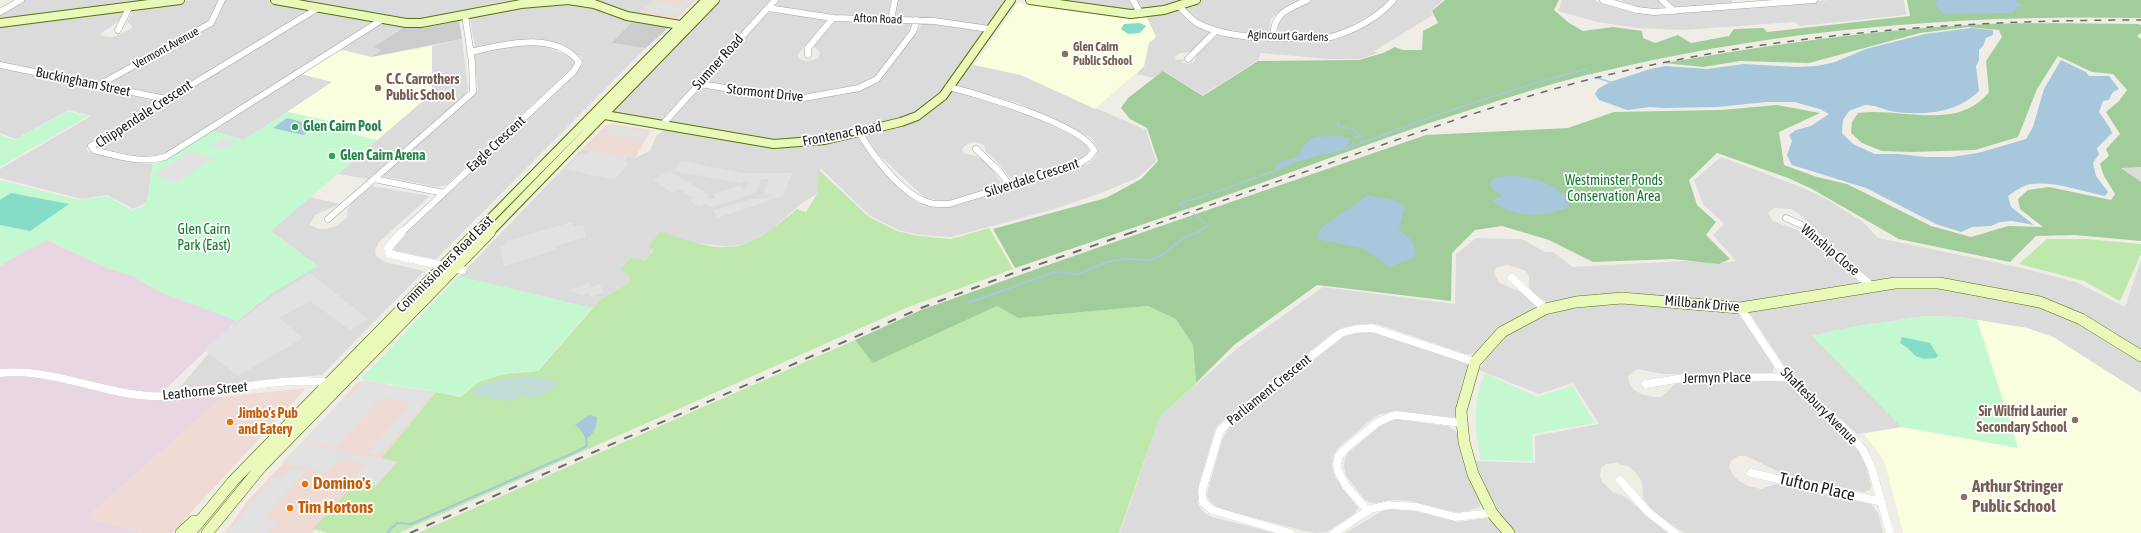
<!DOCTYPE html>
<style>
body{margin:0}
canvas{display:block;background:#efede5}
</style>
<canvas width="2141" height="533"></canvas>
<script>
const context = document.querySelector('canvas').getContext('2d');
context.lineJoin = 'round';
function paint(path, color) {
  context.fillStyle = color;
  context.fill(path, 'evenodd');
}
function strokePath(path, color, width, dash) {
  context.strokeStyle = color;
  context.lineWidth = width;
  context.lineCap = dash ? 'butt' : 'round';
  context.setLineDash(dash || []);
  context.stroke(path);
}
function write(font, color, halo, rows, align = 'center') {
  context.font = font + ' "Asap Condensed",sans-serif';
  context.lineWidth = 3.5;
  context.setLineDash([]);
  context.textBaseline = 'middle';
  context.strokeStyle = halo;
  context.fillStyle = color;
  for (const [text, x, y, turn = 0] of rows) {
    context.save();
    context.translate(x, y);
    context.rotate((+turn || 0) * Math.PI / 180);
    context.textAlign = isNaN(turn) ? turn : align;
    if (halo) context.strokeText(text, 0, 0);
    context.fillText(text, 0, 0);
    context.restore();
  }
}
paint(new Path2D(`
 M25 0H158L0 20V14Z
 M193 0H219L212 15 205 24 100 81 0 62V24L125 11 118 22 101 33 102 36 113 37 131 29 132 26 127 22 134 9Z
 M224 0H266L310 10 172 93 161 95 111 84 110 83 113 80 214 23 218 18Z
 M293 0H536L420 21 407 20Z
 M585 0H654L637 15Z
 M719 0H771L664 119 657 121 616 113 614 112 616 109 634 86Z
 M778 0H891V1L889 13 881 17H848L779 8 774 4Z
 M898 0H1006L988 24 984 26 900 18 895 14Z
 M1045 0H1130L1134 9V10Z
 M1137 0H1190L1165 8 1142 10Z
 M1202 0H1301L1271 18 1269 31 1268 34H1261L1223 31 1201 22 1185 7Z
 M1311 0H1390L1384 7 1337 34 1324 37 1279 33 1277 23 1282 17Z
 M1397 0H1443L1431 11 1433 15 1374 51 1378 53 1359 59H1329L1261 53 1258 60 1203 95 1164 71 1154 78 1137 74 1144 66 1149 43 1156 37 1145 15 1177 10 1209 32 1210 34 1191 52 1180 53 1175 57 1176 60 1188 59 1180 62 1188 64 1194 62 1197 55 1219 34 1336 40 1389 10Z
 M1562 0H1595L1602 4 1643 12 1670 13 1830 0H1904L1906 15 1800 26 1794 22 1684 30 1639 28 1597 22 1558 11Z
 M1621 0H1659L1667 8 1657 10 1627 5Z
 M1666 0H1731L1733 2V3L1680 8 1671 6Z
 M555 2 588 5 634 20 611 43 646 48 436 259 398 252 394 250V245L396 241 583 64 582 57 542 39H529L475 48 470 17Z
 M320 10 374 21 162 156 150 159 96 147V144Z
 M774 11 827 20 798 54V58L805 61 813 60 818 58 820 52 814 47V45L833 21 838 20 911 23 912 26 882 69 873 78 857 86 803 96H792L707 83 706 79 765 14Z
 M382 22 407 26 375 47 382 49 371 57 338 49Z
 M923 23 983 31 937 97 911 115 899 119 816 139 777 141 671 124 670 121 698 89 702 88 784 100H800L817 99 852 91 875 83 890 68Z
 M462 39 468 89 464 96 368 179 338 174 432 93V46Z
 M527 42 538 43 572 58 576 62 575 65 446 185 437 187 382 176 476 93 478 90 474 56 480 52Z
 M969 64 1021 75 1146 130 1156 161 1139 177 1101 193 1051 210 951 237 920 235 898 230 870 216 820 168 817 194 802 203 771 230 750 242 729 247 695 243 648 247 654 248 645 261 621 270 629 274 630 282 601 299 593 308 459 277 582 149 635 158 650 151 656 136 667 128 775 146 854 136 858 137 872 159 911 198 918 203 939 208 964 203 1073 170 1090 163 1096 156 1098 150 1092 138 1018 103 957 86 956 84Z
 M0 67 156 101 90 142 86 149 89 152 139 163 153 164 147 202 133 209 108 195 82 199 0 178V169L91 116 68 110 16 139 0 133Z
 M301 74 333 82 244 140 210 130Z
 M952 91 960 92 1026 113 1085 142 1089 151 1082 160 1014 180 1011 179 995 159 986 152 984 145 975 142 969 143 965 146 962 150 964 153 982 158 992 168 1002 184 956 200 944 201 925 198 877 153 867 138V135L918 118 939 105Z
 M1721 157 1801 187 1828 200 1863 222 1878 238 2018 267 2076 282 2125 307 2141 260V353L2034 298 1872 281 1863 275 1798 213 1791 209 1774 208 1768 213 1773 221 1811 235 1856 275 1859 284 1754 303 1694 301 1549 304 1533 293 1529 286V276L1526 271 1508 265 1502 266 1496 268 1494 273 1499 283 1521 292 1536 306 1476 354H1465L1377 324H1363L1344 327 1333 333 1218 425 1214 433 1199 484 1198 504 1203 512 1212 517 1275 533H1120L1160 416 1239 347 1323 287 1455 304 1456 254 1476 238 1522 239 1545 252H1553L1573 267 1684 261 1722 263 1736 261 1713 235 1724 224 1703 204 1694 180Z
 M2120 167H2141V182Z
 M372 186 430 196 379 242 375 250 376 256 385 262 424 271 322 375 179 388 237 321 272 293 317 266 271 231 310 197 340 204 315 215 310 225 320 229H326L338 225 347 217 348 209 352 203Z
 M1926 285 2018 300 2064 314 2141 360V393L2053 337 2027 328 1960 317 1926 316 1851 327 1812 336 1902 427 1857 434 1789 373 1750 314V311L1891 286Z
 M1607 301 1733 311 1740 314 1774 366 1772 373 1663 374 1637 369 1628 376 1629 383 1634 390 1644 395 1653 397H1661L1676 383 1773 380 1787 382 1845 433 1859 450 1865 462 1871 486 1870 490 1863 492 1786 475 1746 456H1738L1731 461 1729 467 1733 475 1739 481 1748 486 1761 489 1775 484H1785L1863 501 1871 504 1878 513 1883 533H1685L1671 525 1649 507 1643 497 1642 482 1637 474 1630 467 1616 463 1606 464 1601 468 1600 476 1602 482 1614 493 1624 496 1669 533H1515L1491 499 1474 461 1535 463V436L1599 424 1573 383 1539 394 1479 370 1492 350 1509 333 1545 314Z
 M1355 332H1380L1468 364 1460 390 1456 414 1453 418 1400 412 1380 414 1373 418 1338 448 1333 456 1332 467 1335 477 1358 508 1354 514 1327 532 1315 533 1305 531 1223 510 1214 505 1209 500 1207 494 1222 440 1231 425 1344 336Z
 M1398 419 1447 426 1457 432 1465 465 1481 503 1480 507 1459 513 1410 501 1396 500 1375 503 1369 502 1363 498 1346 475 1344 467 1345 459 1348 453 1381 425 1390 421Z
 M1398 508 1420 512 1458 522 1485 518 1492 520 1503 533H1345L1384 510Z`), '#dcdbdb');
paint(new Path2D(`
 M654 0H696L676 20 637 15Z
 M613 124 651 130 635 158 582 149 605 126Z
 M359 381 436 392 382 458 397 462 376 486 356 482 312 533H225L245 504Z
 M306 388 172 533H140L86 518 223 397Z`), '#efdad4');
paint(new Path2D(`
 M47 240 107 268 133 276 156 290 237 321 155 399 223 397 86 518 140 533H0V266L25 251Z`), '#e8d7e2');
paint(new Path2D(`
 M1018 3 1124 19 1147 18 1156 37 1149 43 1144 66 1095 109 1021 75 975 65Z
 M432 46V93L377 140 349 133 357 127 287 112 332 82 301 74 338 49 371 57Z
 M1977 320 2027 328 2053 337 2141 393V533H1903L1884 460 1864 434 1902 427 2018 447Z`), '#f9fedf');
paint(new Path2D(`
 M459 21 462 39 371 57 381 50 374 47 403 28H425Z
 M632 22 669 27 646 48 611 43Z`), '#ccc');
paint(new Path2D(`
 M819 170 869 217 897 231 919 236 951 239 989 228 1013 269 908 307 399 533H328L313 529 356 482 376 486 397 462 382 458 436 392 461 397 478 382 503 374 538 371 601 299 630 282 629 274 620 270 631 258 645 261 654 249 648 247 660 232C680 238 708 249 729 247 756 245 777 225 797 209L806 212 817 194Z
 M2047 239H2086L2141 244V254L2120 301 2084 281 2019 264Z
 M997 306 1018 318 1148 306 1176 318 1193 345 1196 384 1160 416 1119 533H418L855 340 873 363Z`), '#bfe8ac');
paint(new Path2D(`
 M1445 0H1559L1554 10 1569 23 1583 31 1613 27 1642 31 1643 38 1655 43 1678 35 1691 43 1729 36 1734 29 1763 28 1767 32 1910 16 1907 0H2141V18C1956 14 1770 30 1591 74 1553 83 1516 95 1479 107 1410 129 1342 153 1275 178 1189 209 1102 238 1015 268L993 229 1106 198 1141 179 1158 161 1147 128 1130 119 1121 108 1128 98 1163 71 1203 96 1258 61 1359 60 1383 53 1395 47 1403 50H1422L1423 31 1438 23 1432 11Z
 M2138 24 2141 25V33L2137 36 2141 39V167L2121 168 2141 182V241L2075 235 2036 236 2010 262 1899 239 1812 189 1788 178 1717 153 1689 180 1697 205 1716 222 1706 235 1730 259 1719 264 1673 259 1593 262 1549 240 1502 226 1475 230 1452 253 1451 301 1317 285 1234 345 1196 383 1193 345 1176 319 1148 306 1018 318 997 306 873 363 855 340 921 310 1065 259 1426 135 1568 128 1614 112 1721 110 1777 105 1820 113 1779 132 1784 165 1817 177 1847 184 1931 226 1971 237 2008 226 2043 227 2020 209 2018 199 2028 190 2049 187 2111 200 2115 194 2104 176 2100 164 2109 156 2106 149 2120 134 2106 112 2119 101 2127 90 2113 74 2092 72 2058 56 2037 89 2018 137 1975 150 1912 152 1882 151 1862 143 1851 133 1852 122 1858 113C1901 107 1957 132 1989 92L1986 61 2002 37 1999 30 1968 27 1920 33 1809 63 1740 61 1703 67 1664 63C1765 46 1868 30 1971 25 2026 22 2082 24 2138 24Z`), '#a1cd9a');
paint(new Path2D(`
 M526 376 541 377 559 382 550 391 534 398 520 396 512 401 477 396 470 393C486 379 505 378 526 376Z`), '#c2ddd5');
paint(new Path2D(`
 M67 111 88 116 0 167V135L15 140Z
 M287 112 358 127 349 133 377 140 271 231 318 266 272 293 237 321 156 290 133 276 107 268 48 240 25 251 0 266V180L78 200 108 196 132 211 145 205 147 202 153 165 175 155 210 130 244 140Z
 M459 276 592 308 537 371 503 373 478 382 461 396 361 379Z
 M1926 316 1960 317 1977 320 2018 448 1902 427 1812 336 1851 327Z
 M1485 373 1537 397 1572 386 1595 423 1532 434 1533 461 1481 460C1474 429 1473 402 1485 373Z`), '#c3f8d0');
paint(new Path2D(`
 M1140 23 1146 26 1140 33 1128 34 1121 29 1124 24Z
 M11 193 69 204 30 231 0 225V200Z
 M1902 337 1930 343 1938 356 1936 358C1910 361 1917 352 1900 343Z`), '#85dcc9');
paint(new Path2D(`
 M686 0H694L676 16 644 12 656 1 681 4Z
 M612 126 648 132 641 140 604 134Z
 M222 137 236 141 235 144 222 150 209 146 220 140Z
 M591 149 628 157 624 162 629 163 614 180 565 169 581 153 586 154Z
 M189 151 215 158 175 183 154 174Z
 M682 161 742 173H792L783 196 717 218 714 210 751 199 766 198 770 195H763L769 179H761L756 193 712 207 705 204 699 207 690 201 694 198 679 189 672 193 653 180 670 171 710 195 706 198 711 199 716 198 713 194 741 185 744 189 750 183 744 180 742 183 673 171Z
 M572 222 574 227 583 225 586 237 555 246 556 250 504 266 500 247 507 245 506 241Z
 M310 273 368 319 350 330 310 301 279 318 303 338 238 376 203 349 260 305Z
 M589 283 591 287 600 284 603 293 590 297 589 293 584 295 572 292 571 289Z
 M365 380 434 393 380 455 367 453 410 404 382 397 335 448 303 441 347 394 353 395Z
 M301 443 397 462 375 486 351 480 365 464 340 459 327 473 281 463Z
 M291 468 306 472 263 518 278 522 267 533H226L274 477 280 479Z`), '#e2e2e2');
paint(new Path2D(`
 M1938 0H2015L2024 6 2018 7 2012 13 1948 14C1941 12 1937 10 1935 2Z
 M1971 28 1993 30V35L1986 38 1983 46 1979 50V60L1976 66 1979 91C1956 114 1921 116 1890 111 1883 109 1874 105 1866 105 1861 106 1854 109 1849 111L1843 120 1842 133 1853 144 1875 154H1899L1925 157H1951L1978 153 2026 139 2033 127 2044 89 2061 60 2086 72 2089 76H2109L2119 89 2113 92 2109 100 2103 101 2099 112 2110 128 2112 133 2097 148 2099 154 2093 163 2096 176 2108 192 2105 196C2082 191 2054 181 2030 184 2022 186 2015 191 2008 196L2011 207 2034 225 2012 221 2000 222 1991 226 1972 227 1961 232 1936 224 1866 188 1792 165 1787 155 1792 141 1789 135 1796 130 1811 126 1829 114 1820 109 1794 102H1767L1717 107 1663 108 1650 107 1627 110 1599 100 1595 94 1598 89 1610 82 1650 69 1666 66 1707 69 1744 64 1797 67 1817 66 1835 62 1866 49 1925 34Z
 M287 118 317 126 303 135 273 128Z
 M1340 136 1350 138 1346 149C1327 154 1307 158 1288 165 1282 167 1280 171 1274 171L1275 166 1283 161 1299 156C1307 133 1318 137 1340 136Z
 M1511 176C1533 177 1551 182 1568 198L1569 207C1546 217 1511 219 1492 200L1503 196 1493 190 1490 185 1494 177Z
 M1368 195 1398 201 1405 207 1399 229 1413 242 1416 257 1389 267 1365 249 1317 239 1321 228Z
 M589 415 597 417C597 425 594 435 586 439L580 429 575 425Z`), '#a6c7dc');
strokePath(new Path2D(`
 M1598 78 1610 82
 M1338 119V126L1355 130 1362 137H1355L1351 147
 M1346 149C1425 118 1504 91 1586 69L1592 74
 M1188 209 1179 203 1199 198 1274 171
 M1194 214 1208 226 1196 233`), '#a6c7dc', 1.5);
strokePath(new Path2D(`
 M968 303 1054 272 1079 274 1107 262 1126 259 1150 260 1162 255 1185 237 1199 232
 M387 533 397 523 411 524 573 453 587 446 586 439`), '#a6c7dc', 2);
const streetFar1 = new Path2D(`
 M1133 0 1141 14
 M1603 0 1637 10 1654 12 1814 0
 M1662 0 1674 11
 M1179 6C1185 12 1191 20 1199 24 1229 39 1266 38 1298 38 1309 38 1321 40 1331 37 1353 31 1378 18 1393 0
 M318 8 91 146 94 150C118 156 141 164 165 157L383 19
 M768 8 833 18 934 21 989 29
 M0 12 21 0
 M891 19 895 0
 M118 30 130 6
 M1273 37C1274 12 1287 10 1307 0
 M808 55V48L833 18
 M1188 59 1216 31
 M0 65 166 99
 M699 84 798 99 859 88 877 79 913 32 917 20
 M99 85 211 23 222 0
 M662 125 775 0
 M859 132C872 155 902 194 927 202 934 205 942 204 949 204L1077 165 1088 158 1094 151C1086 126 976 93 948 87
 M976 149 1000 172 1010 186
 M444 193 374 179 473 92 472 62 465 15
 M1786 218 1806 227 1812 233
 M328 219 374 179
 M401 233 574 71 579 62C554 30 503 45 470 52`);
const street = new Path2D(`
 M402 232 388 248 389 254 462 270
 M1811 232 1872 287
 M1512 278 1545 309
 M1740 308 1782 371 1844 428 1863 450 1872 469 1890 533
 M0 373C53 368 98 393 150 396 211 399 271 374 332 383
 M1646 384 1684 378 1788 377
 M1751 473 1882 502
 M1620 480 1648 512 1675 533
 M1368 511 1346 486 1338 471 1337 464 1339 456 1346 448 1377 423 1391 416 1397 415 1461 423
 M1290 533 1212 510 1203 502 1202 490 1220 431 1231 419 1341 333 1356 329 1372 328 1475 362
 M1334 533 1370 509 1389 505 1417 507 1455 517 1492 513`);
const secondaryFar1 = new Path2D(`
 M275 0 406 23H421L521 4 568 0 594 4 627 16 680 25
 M1030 0 1131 14 1164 10 1196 0
 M0 23 180 0
 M599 114 774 144 825 140 901 122 917 116 943 96 1011 0
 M476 233 706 0
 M489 233 715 0`);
const secondary = new Path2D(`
 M181 533 194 521
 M190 533 233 481 477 232
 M207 533 261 467 490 232
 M1509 533 1492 513 1473 474 1464 442 1461 411 1475 362 1502 332 1545 309 1576 302 1622 298 1740 308 1895 283H1939L2040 302 2081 319 2141 356`);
strokePath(streetFar1, '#a5a5a5', 7);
strokePath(street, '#a5a5a5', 8);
strokePath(secondaryFar1, '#557308', 10);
strokePath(secondary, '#557308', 12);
strokePath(streetFar1, '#fff', 6);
strokePath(street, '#fff', 8);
strokePath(secondaryFar1, '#eaf8ba', 8);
strokePath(secondary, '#eaf8ba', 11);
strokePath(new Path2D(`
 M1130 233C1214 204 1298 174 1382 145 1451 121 1520 97 1591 79 1771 34 1956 20 2141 20`), '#6c6c6c', 1.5, [7, 7]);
strokePath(new Path2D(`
 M410 533 921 308 1011 274 1133 232`), '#6c6c6c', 2, [9, 9]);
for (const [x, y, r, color] of [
 [1065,54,4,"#8d6e63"],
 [378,88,4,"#8d6e63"],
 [295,127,4,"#2e9e5b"],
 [332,156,4,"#2e9e5b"],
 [2075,420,4,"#8d6e63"],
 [230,422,4,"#e8710a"],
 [305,484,4,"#e8710a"],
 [1964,497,4,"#8d6e63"],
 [290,508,4,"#e8710a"]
]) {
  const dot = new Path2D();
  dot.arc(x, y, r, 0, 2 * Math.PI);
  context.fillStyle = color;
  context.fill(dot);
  strokePath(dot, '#fff', 1.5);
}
write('12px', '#1e1e1e', '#fff', [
 ["Afton Road",878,19,2],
 ["Agincourt Gardens",1288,36,2],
 ["Vermont Avenue",166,48,-29]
]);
write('bold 12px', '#785e54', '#fff', [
 ["Glen Cairn",1073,47],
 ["Public School",1073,61]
], 'left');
write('14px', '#1e1e1e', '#fff', [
 ["Sumner Road",718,62,-48],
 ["Buckingham Street",83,82,12],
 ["Stormont Drive",765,93,6],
 ["Chippendale Crescent",144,114,-33],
 ["Frontenac Road",842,134,-11],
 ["Eagle Crescent",496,144,-43],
 ["Silverdale Crescent",1032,178,-18],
 ["Winship Close",1830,250,40],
 ["Commissioners Road East",445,264,-45],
 ["Millbank Drive",1702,304,5],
 ["Jermyn Place",1717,378,-1],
 ["Parliament Crescent",1269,390,-39],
 ["Leathorne Street",205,391,-6],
 ["Shaftesbury Avenue",1819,406,45]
]);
write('bold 14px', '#785e54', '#fff', [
 ["C.C. Carrothers",386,80],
 ["Public School",386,96],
 ["Sir Wilfrid Laurier",2067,412,"right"],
 ["Secondary School",2067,428,"right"]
], 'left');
write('bold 14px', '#27864d', '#fff', [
 ["Glen Cairn Pool",303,127],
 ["Glen Cairn Arena",340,156]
], 'left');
write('14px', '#0e7a29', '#fff', [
 ["Westminster Ponds",1614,181],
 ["Conservation Area",1614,197],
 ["Glen Cairn",204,230],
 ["Park (East)",204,246]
]);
write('bold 14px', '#c56008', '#fff', [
 ["Jimbo's Pub",238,414],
 ["and Eatery",238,430]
], 'left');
write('bold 17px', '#c56008', '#fff', [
 ["Domino's",313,484],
 ["Tim Hortons",298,508]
], 'left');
write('17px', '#1e1e1e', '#fff', [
 ["Tufton Place",1817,487,13]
]);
write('bold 17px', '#785e54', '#fff', [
 ["Arthur Stringer",1972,487],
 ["Public School",1972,507]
], 'left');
</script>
